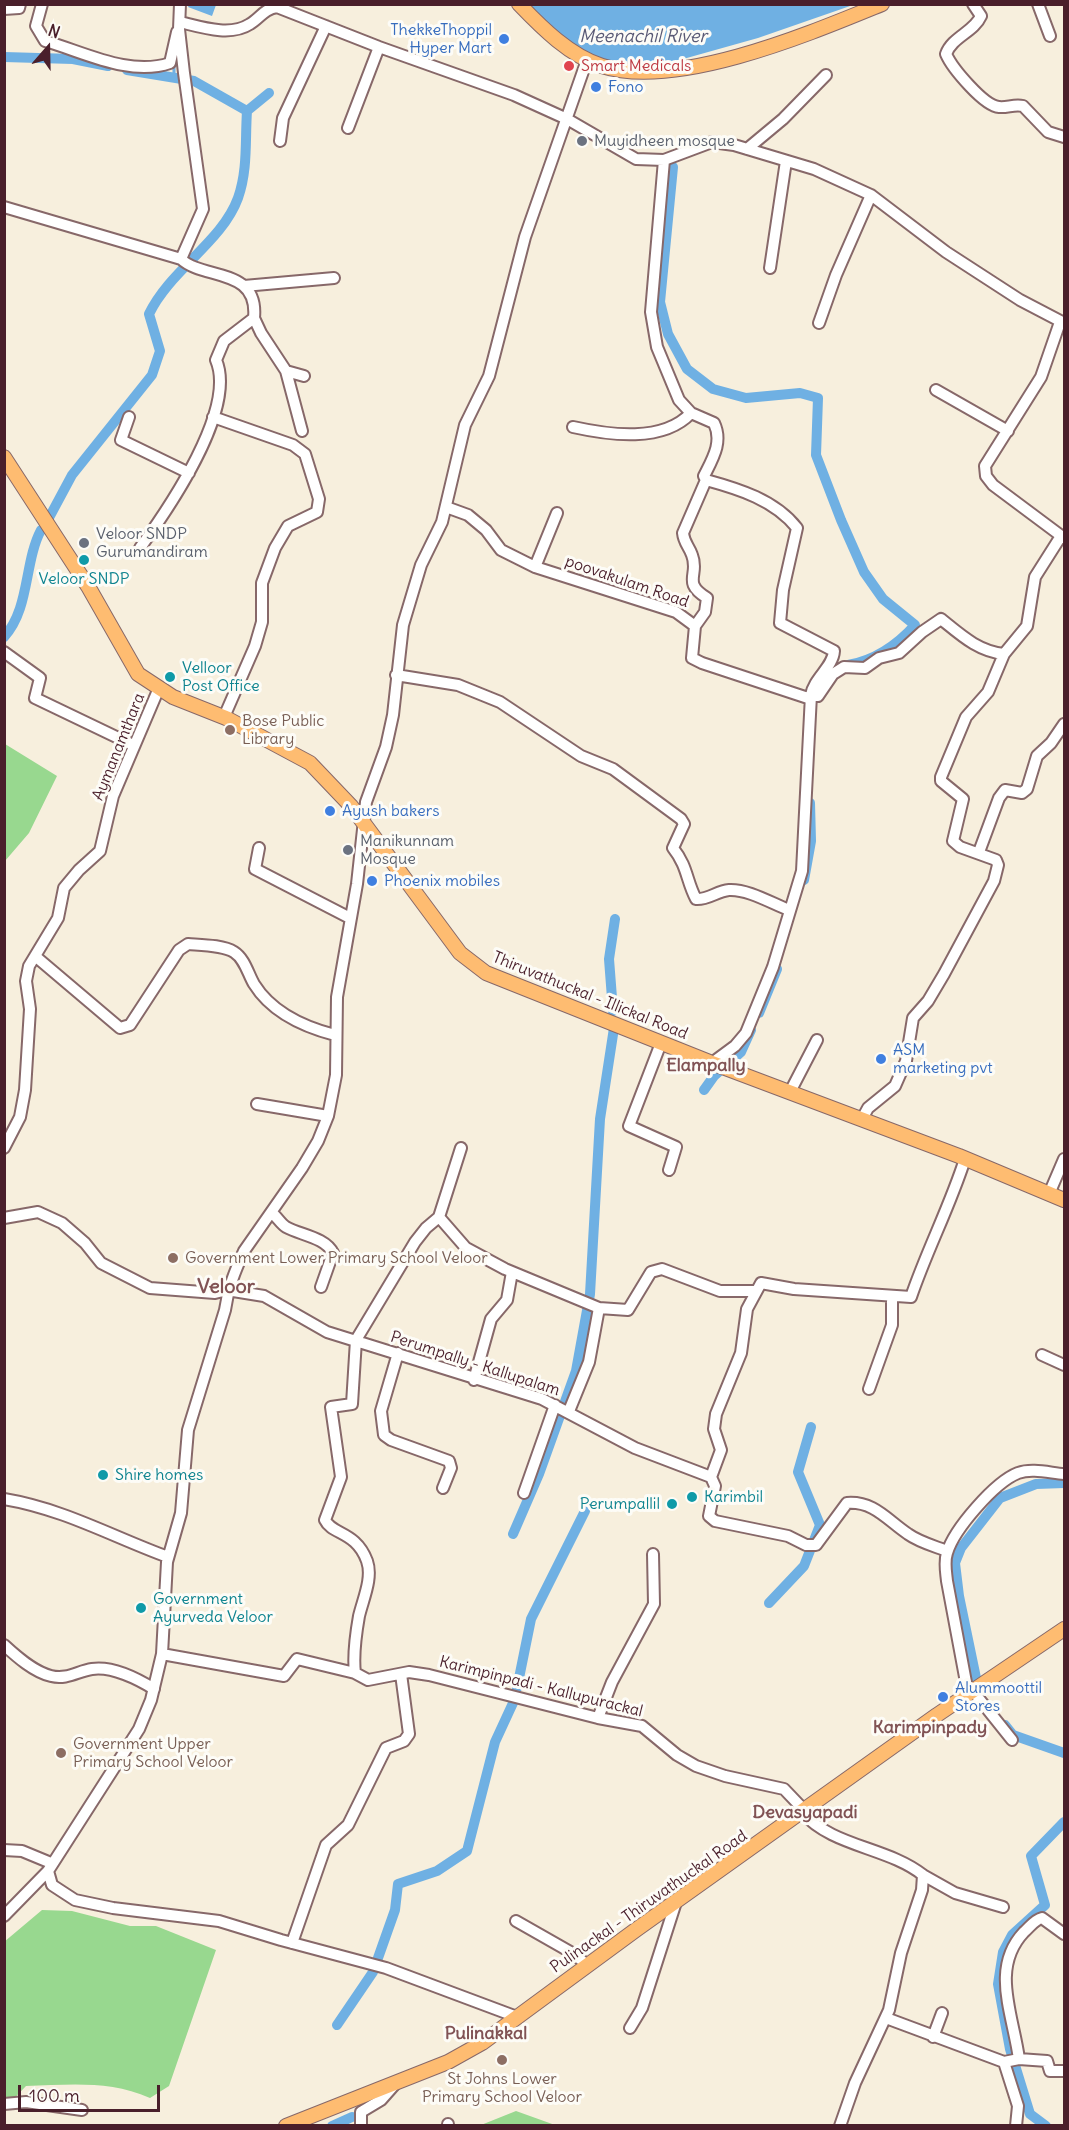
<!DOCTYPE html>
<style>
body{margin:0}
#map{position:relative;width:1069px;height:2130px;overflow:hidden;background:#f7efdd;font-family:Delius,sans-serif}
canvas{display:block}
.frame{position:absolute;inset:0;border:6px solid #4a1f2b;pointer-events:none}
.north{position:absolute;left:18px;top:18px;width:60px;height:60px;-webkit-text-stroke:4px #fdfcf7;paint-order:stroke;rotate:20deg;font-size:16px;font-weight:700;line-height:24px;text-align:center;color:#4a1f2b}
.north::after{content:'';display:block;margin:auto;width:21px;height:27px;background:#4a1f2b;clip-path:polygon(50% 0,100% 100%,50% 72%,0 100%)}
.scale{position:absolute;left:18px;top:2085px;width:142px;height:27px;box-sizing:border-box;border:3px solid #4a1f2b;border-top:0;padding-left:8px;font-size:18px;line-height:21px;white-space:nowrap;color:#4a1f2b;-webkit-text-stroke:4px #fdfcf7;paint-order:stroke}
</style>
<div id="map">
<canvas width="1069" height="2130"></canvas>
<div class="frame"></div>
<div class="north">N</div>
<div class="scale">100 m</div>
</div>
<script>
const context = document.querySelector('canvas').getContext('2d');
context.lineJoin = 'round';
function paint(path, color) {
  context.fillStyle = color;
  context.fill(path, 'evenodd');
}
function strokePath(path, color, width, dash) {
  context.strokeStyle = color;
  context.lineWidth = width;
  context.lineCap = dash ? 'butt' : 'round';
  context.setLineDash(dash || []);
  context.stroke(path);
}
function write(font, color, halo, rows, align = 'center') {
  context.font = font + ' Delius,sans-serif';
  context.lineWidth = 6;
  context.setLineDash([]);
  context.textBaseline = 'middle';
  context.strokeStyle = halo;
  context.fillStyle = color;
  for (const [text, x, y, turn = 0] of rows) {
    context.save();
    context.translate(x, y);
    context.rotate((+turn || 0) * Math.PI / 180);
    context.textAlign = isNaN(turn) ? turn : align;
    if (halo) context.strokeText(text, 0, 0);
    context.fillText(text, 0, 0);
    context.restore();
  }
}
paint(new Path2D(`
 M5 744 57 776 29 833 5 861Z
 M42 1910 72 1911 130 1926H156L216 1950 169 2086 150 2098C109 2080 69 2085 26 2086L5 2108 4 1942Z
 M516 2111 555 2125H556H481Z`), '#98d88f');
paint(new Path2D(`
 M189 5V4L216 5 212 16 188 7Z
 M526 5H853L758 38 644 70 599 64 569 43Z`), '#6fb0e3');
strokePath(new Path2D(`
 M174 78V64`), '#6fb0e3', 3);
strokePath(new Path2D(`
 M4 57 73 59 108 66
 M127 70 194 81 247 111
 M673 167 660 302 668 334 687 369 713 389 746 398 800 393 818 398 816 455 841 520 864 572 883 599 915 625C897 645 876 660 848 665
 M50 516 72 475 152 375 160 351 149 314C170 270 222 242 238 198 248 170 245 140 247 111L269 93
 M4 637C30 609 24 562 41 530
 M804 880 811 841 810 803
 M613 1011 609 959 615 919
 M759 1013 777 969
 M704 1090 714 1076 741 1052 751 1030
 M513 1534 539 1474 576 1371 590 1294 600 1119 614 1028
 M769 1603 804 1566 820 1525 798 1472 811 1427
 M976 1678 959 1596 955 1563 961 1548 1000 1498 1036 1484 1064 1483
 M517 1688 531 1619 585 1511
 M1005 1725 1013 1735 1064 1753
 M378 1958 395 1910 398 1884 437 1871 467 1851 495 1742 513 1703
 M337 2025 373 1972
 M332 2126 352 2117
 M1046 2126 1030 2114 1010 2049 998 1984 1003 1952 1012 1935 1045 1905 1031 1856 1064 1822`), '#6fb0e3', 10);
const minor = new Path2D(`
 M42 4 36 26 45 41C84 52 130 77 170 63L177 32
 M180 4 179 29 184 73 203 209 181 259
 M973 4 981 16C974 32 952 37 946 54 952 68 984 106 999 107 1007 108 1014 104 1023 106L1048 132 1064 137
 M1038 4 1050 36
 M4 9 19 8 20 4
 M180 22C201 27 230 37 250 24 260 18 264 9 277 7L379 47 514 95 567 119 636 159 664 160 712 142 734 145 814 169 871 195 946 252 1020 300 1064 323
 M348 128 379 47
 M280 141 283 118 326 26
 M747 149 783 119 826 75
 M664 160 651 312 657 347 679 400 691 413 714 423C723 442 713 458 704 476L706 480C739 489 775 500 797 528L783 590 780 623 834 651C833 667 814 678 811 695L802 871 773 967 746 1033 735 1046 712 1063
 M4 207 181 259C203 280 259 267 254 318L224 341 216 360C237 409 169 508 140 548
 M770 268 786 161
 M244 286 334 278
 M254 318 261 333 286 371 304 376
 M1060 322 1041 377 985 466 986 476 993 485 1064 538
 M819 323 836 275 871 195
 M286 371 302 431
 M936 390 1008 431
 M129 417 121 440 189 473
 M213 417 293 445 305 454 319 499 317 512 288 526 275 548 262 583V622L255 646 224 717
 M573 427C609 435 663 443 691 413
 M446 507 468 515 486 530 501 550 535 567 676 612 695 626 692 658 702 663 811 699
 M535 567 557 513
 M695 626 705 612 707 598C681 582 700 575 692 555 689 546 684 543 683 533L706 480
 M4 652 40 678 35 698 133 745
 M396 675 458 685 500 702 581 756 613 769 681 819 684 824 673 848C688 867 686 880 696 899 708 900 717 891 729 890 748 889 771 903 789 910
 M811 695 818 696 833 674 844 667 865 668 879 658 899 653 922 632 941 619C962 636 978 651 1004 654
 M259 848 255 869 350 918
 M979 852 999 798 1005 790 1022 793 1027 789 1037 756 1051 743 1064 724
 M35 956 120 1028 130 1025 179 950 188 944C202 945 223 945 234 952 245 959 248 974 254 984 272 1013 304 1027 335 1035
 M661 1043 629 1126 676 1147 669 1170
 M790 1092 817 1040
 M257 1104 328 1116
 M862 1119 868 1108 895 1086 906 1061 913 1018 928 1001 944 974 994 881 998 865 996 860 960 847 953 841 963 799 941 781V777L966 717 988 692 1004 654 1027 626 1035 577 1061 536
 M4 1148 20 1117 25 1090 30 1009 26 981 29 966 58 918 64 888 79 870 100 851 113 796 159 688
 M1049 1194 1064 1159
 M272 1213C277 1217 281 1224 286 1227 300 1235 325 1237 333 1253L321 1287
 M439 1217 466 1248 505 1269 599 1308 628 1310 651 1272 662 1269 720 1291H755
 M4 1218 38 1212 62 1223 85 1243 101 1263 150 1288 215 1293 227 1290 264 1296 327 1332 542 1399 635 1448 711 1477
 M398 1353 381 1411 384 1435 391 1440 449 1461 451 1468 443 1488
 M1042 1355 1064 1365
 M474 1380 491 1319 507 1300 512 1272
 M869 1389 892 1325V1297
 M569 1411 589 1362 599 1308
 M711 1477 721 1450 714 1429 716 1414 741 1353 747 1309 761 1283 794 1289 911 1297C927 1250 950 1206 965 1159
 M711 1477 715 1486 709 1516 715 1521 788 1536 806 1545H816L847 1503C874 1501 887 1520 908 1534 919 1542 934 1546 947 1551
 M524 1493 555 1405
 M4 1499C64 1509 113 1537 168 1557
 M4 1645C17 1657 34 1672 51 1676 67 1680 78 1671 92 1669 112 1666 138 1679 154 1689
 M162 1654 284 1676 297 1659 355 1673 368 1680 409 1672 429 1675 598 1718 642 1726 677 1755 696 1766 725 1776 784 1789 805 1811
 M355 1673C353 1657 356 1633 359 1616 363 1599 373 1578 367 1561 356 1531 332 1535 325 1520L341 1477 331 1407 352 1404 356 1340 415 1242 426 1228 439 1217 461 1148
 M972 1690 1012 1740
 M968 1693 947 1581C946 1571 944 1562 947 1553 954 1529 995 1482 1018 1473 1032 1468 1050 1473 1064 1474
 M598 1718 612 1682 654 1604 653 1554
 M802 1812C832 1847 888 1847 923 1875L922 1890 901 1953 889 2010 855 2083 840 2126
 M4 1850 22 1851 51 1863
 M48 1871 52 1885 75 1900 113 1908 219 1921 281 1940 386 1968 517 2017
 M923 1875 955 1893 1003 1907
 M4 1916 48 1871 139 1729 151 1700 162 1654 167 1562 181 1513 188 1430 225 1310C228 1288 235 1271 244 1251L302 1168 318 1141 328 1116 336 1075 337 997 357 884 366 802 386 747 393 715 403 625 421 565 442 522 465 425 489 376 525 237 587 60
 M516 1921 574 1954 587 1965
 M292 1943 326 1845 348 1825 386 1748 404 1741 409 1734 401 1674
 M886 2018 1004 2062 1018 2106 1016 2126
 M630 2028 642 2008 676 1902
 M933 2037 942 2013
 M1019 2059 1047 2061 1050 2071H1064
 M1004 2062 1019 2059C1013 2014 990 1968 1024 1932 1030 1927 1034 1920 1042 1918L1064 1934
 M4 2104 26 2102 82 2110
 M361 2126V2112L381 2100 396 2083
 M448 2126V2124`);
const major = new Path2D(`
 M519 4C542 28 570 56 602 66 677 90 811 33 882 4
 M4 457 89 588 138 674 173 697 226 718 310 763 351 806 460 953 486 973 712 1063 959 1156 1064 1200
 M286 2126 448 2062 482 2043 637 1929 937 1715 1064 1629`);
strokePath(minor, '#876869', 14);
strokePath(major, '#876869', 16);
strokePath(minor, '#fff', 10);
strokePath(major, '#febc71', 14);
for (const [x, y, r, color] of [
 [504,39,6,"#3f7fe0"],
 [569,66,6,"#e0444e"],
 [596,87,6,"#3f7fe0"],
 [582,141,6,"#6b7280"],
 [84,543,6,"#6b7280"],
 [84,560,6,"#0f9aa8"],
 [170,677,6,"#0f9aa8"],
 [230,730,6,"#8d6e63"],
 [330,811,6,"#3f7fe0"],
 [348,850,6,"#6b7280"],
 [372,881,6,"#3f7fe0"],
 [881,1059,6,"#3f7fe0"],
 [173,1258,6,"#8d6e63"],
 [103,1475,6,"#0f9aa8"],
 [692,1497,6,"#0f9aa8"],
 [672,1504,6,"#0f9aa8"],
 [141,1608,6,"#0f9aa8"],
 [943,1697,6,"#3f7fe0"],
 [61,1753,6,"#8d6e63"],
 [502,2060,6,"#8d6e63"]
]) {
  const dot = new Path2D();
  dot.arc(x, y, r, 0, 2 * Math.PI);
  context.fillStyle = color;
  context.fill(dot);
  strokePath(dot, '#fdfcf7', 2);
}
write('16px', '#366cbe', '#fdfcf7', [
 ["ThekkeThoppil",492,30,"right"],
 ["Hyper Mart",492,48,"right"],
 ["Fono",608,87],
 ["Ayush bakers",342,811],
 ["Phoenix mobiles",384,881],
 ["ASM",893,1050],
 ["marketing pvt",893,1068],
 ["Alummoottil",955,1688],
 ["Stores",955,1706]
], 'left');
write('16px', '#be3a42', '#fdfcf7', [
 ["Smart Medicals",581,66]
], 'left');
write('16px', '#5b616d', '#fdfcf7', [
 ["Muyidheen mosque",594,141],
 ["Veloor SNDP",96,534],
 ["Gurumandiram",96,552],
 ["Manikunnam",360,841],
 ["Mosque",360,859]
], 'left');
write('16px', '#0d838f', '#fdfcf7', [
 ["Veloor SNDP",84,579,"center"],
 ["Velloor",182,668],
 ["Post Office",182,686],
 ["Shire homes",115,1475],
 ["Karimbil",704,1497],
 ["Perumpallil",660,1504,"right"],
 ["Government",153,1599],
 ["Ayurveda Veloor",153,1617]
], 'left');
write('16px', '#4a1f2b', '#fdfcf7', [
 ["poovakulam Road",627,582,19],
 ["Aymanamthara",119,747,-68],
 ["Thiruvathuckal - Illickal Road",590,996,22],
 ["Perumpally - Kallupalam",475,1364,18],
 ["Karimpinpadi - Kallupurackal",541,1687,14],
 ["Pulinackal - Thiruvathuckal Road",649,1902,-35]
]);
write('16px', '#785e54', '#fdfcf7', [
 ["Bose Public",242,721],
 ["Library",242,739],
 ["Government Lower Primary School Veloor",185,1258],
 ["Government Upper",73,1744],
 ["Primary School Veloor",73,1762],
 ["St Johns Lower",502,2079,"center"],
 ["Primary School Veloor",502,2097,"center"]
], 'left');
write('italic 18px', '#595975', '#fdfcf7', [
 ["Meenachil River",643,37]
]);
write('bold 18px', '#815355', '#fdfcf7', [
 ["Elampally",706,1066],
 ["Karimpinpady",930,1728],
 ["Devasyapadi",805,1813],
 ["Pulinakkal",486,2034]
]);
write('bold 20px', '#815355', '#fdfcf7', [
 ["Veloor",226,1287]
]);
</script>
